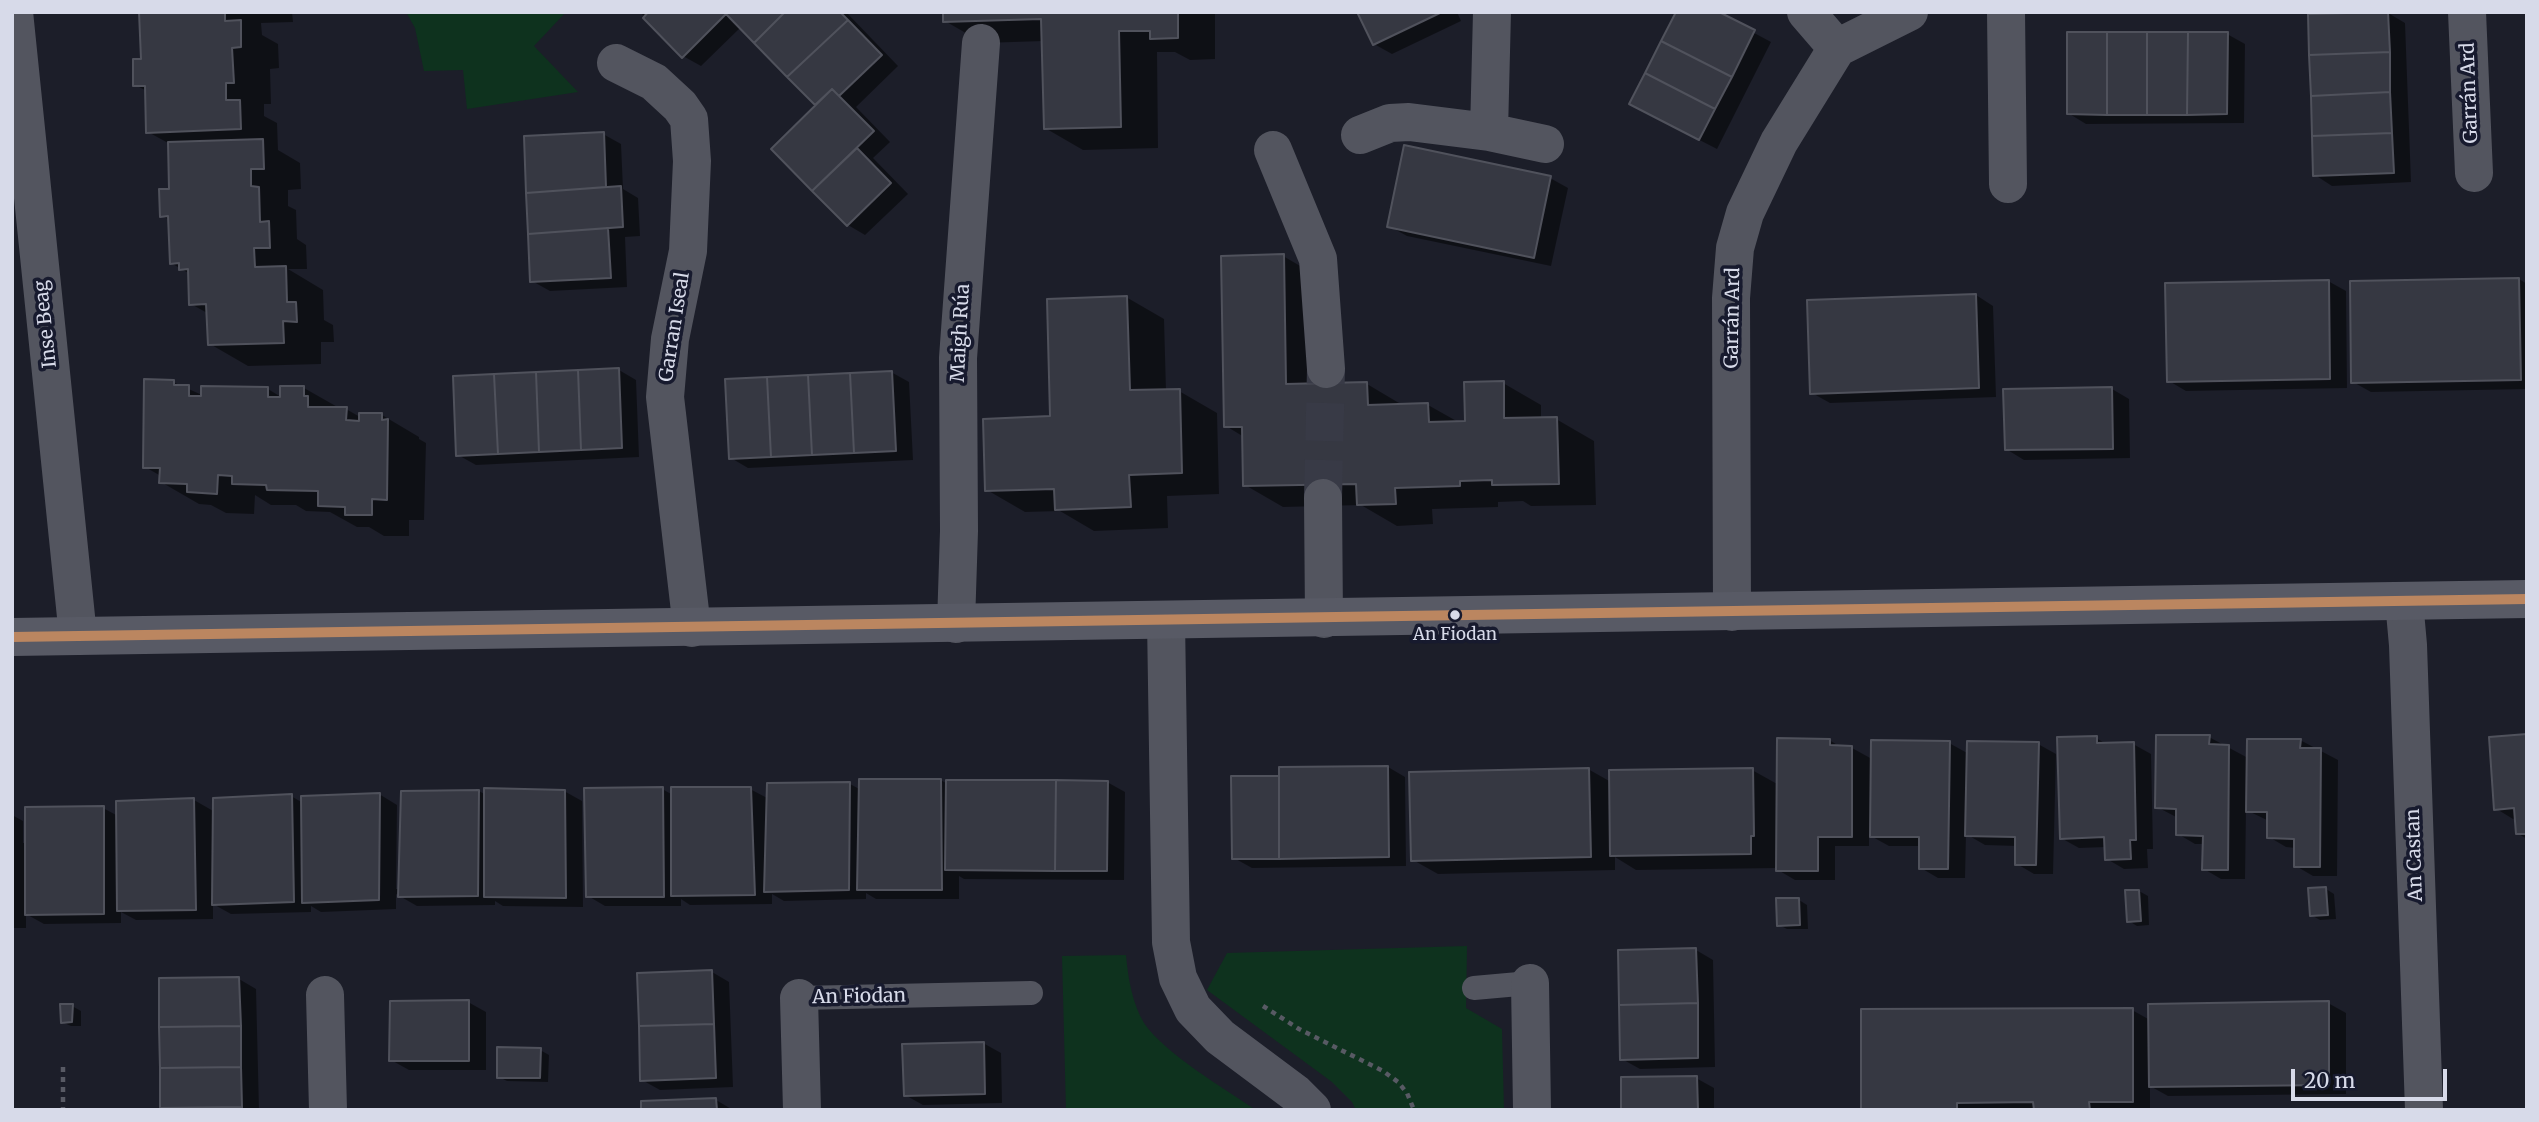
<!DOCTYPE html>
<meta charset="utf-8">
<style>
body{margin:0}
#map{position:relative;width:2539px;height:1122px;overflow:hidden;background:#1c1e29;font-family:Merriweather,serif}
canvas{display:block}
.frame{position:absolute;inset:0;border:14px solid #d7dae9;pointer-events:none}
.scale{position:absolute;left:2291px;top:1069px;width:156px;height:32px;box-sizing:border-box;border:4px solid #d7dae9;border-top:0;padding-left:9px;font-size:21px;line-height:24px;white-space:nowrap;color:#d7dae9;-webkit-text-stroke:5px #171a2e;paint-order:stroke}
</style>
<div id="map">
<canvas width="2539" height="1122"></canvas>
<div class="frame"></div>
<div class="scale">20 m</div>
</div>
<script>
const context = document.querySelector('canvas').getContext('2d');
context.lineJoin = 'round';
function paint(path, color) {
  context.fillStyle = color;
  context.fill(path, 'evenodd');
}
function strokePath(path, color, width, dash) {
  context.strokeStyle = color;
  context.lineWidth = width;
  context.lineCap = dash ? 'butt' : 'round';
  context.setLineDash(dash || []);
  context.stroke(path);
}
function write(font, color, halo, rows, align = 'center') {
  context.font = font + ' Merriweather,serif';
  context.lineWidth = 7;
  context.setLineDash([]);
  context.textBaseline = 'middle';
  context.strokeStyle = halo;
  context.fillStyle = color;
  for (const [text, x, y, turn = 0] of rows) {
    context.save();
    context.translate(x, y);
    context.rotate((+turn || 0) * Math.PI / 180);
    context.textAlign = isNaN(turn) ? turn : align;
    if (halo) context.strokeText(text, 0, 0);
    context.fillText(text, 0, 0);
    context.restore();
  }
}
paint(new Path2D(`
 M406 12H566L534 46 578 92 467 109 463 70 424 71 415 28Z
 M1467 946 1466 1008 1502 1029 1504 1110H1356L1352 1102 1332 1082 1207 990 1227 953Z
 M1126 955C1128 977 1132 1003 1144 1023 1164 1053 1225 1089 1256 1110H1066L1062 956Z`), '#0e321e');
paint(new Path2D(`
 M151 12H292L293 22 261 23 262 35 278 44 279 68 270 69 271 104H264V116L277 123 278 150 300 163 301 189 288 190V206L296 210 297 239 306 245 307 269H288L323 290 324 320 333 325 334 342H321V364L248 366 210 344 209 314 191 304 190 274 171 263 170 220 162 216 171 191 170 144 148 132 147 91 135 85 143 61Z
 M640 12H846L898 66 856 107 890 142 873 158 908 194 865 235 848 225 774 149 817 105 741 27 701 66 683 56Z
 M945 12H1215V59L1190 60 1175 52H1157L1158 148 1083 150 1045 128 1044 41 983 43 945 21Z
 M1358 12H1457L1461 21 1392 54 1374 44Z
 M1715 12 1771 42 1717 149 1649 114Z
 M2388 13 2405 23 2411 182 2332 186 2315 175Z
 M2227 34 2245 44 2244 123 2086 124 2068 113Z
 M603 134 621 144 623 189 638 198 640 236 625 237 627 287 550 291 532 281 526 138Z
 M1550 178 1568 188 1551 266 1407 236 1389 226Z
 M1283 256 1321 278 1323 385 1367 384 1404 406 1428 405 1460 423H1467L1503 383 1541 405V419H1556L1594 441 1596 505 1531 506 1523 501 1498 502V507L1432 509 1433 524 1397 526 1361 505 1283 507 1245 485 1244 437 1226 426Z
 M2519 279 2527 284V389L2371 392 2353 382Z
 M2328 281 2346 291 2347 388 2186 391 2169 381Z
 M1976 295 1993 306 1996 397 1830 403 1812 393Z
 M1126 297 1164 319 1166 391H1179L1217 413 1219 494 1167 496 1168 528 1094 531 1060 511 1025 512 987 490 1052 418Z
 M619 370 636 380 639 457 476 465 458 455Z
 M891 372 909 382 913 460 748 468 731 458Z
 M173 382 202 395 268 389 281 397 304 388 341 409H346L360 417 382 415 419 437V439L426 443 424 520H409V536H384L369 527H357L330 512 306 511 296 505H271L255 495 254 514 226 513 211 505 199 504 161 482V476L145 467Z
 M2112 389 2129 399 2130 458 2024 460 2006 449Z
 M2527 736V839L2517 833 2516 818 2513 819 2495 808Z
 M2209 737 2248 758 2300 740 2338 760 2337 876H2313L2296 866V848L2286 847 2269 837V821L2246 810 2245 879H2221L2204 869 2205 844H2195L2178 834V818L2157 807Z
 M2096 738 2108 745 2133 744 2151 754 2153 849H2147L2148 868 2124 869 2107 859 2106 847 2079 848 2061 838Z
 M1829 740 1841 747 1852 748 1872 759 1949 743 1969 754 2038 744 2056 754 2053 874H2034L2017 864V846L1985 845 1966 834 1965 878H1938L1921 868V846H1889L1869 835V846H1835V880H1795L1778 870V868L1636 870 1615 857V870L1438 874 1413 860 1588 769 1611 782 1752 770 1779 785Z
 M1388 767 1405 777 1406 866 1252 868 1234 858Z
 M941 780 947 784 1107 782 1125 792 1124 880 964 879 959 876V899H876L866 893V899L784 901 772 894V904L690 905 681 899V906H605L588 896 662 789 673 795 750 789 769 799 850 784 861 790Z
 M479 791 486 795 564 791 582 801 583 907 503 906 495 901V905L417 906 396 894V909L321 912 311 906V912L231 914 213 904V919L136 920 121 912V923L44 924 26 914V928H12V815L23 821V843H27L103 808 118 816 194 800 215 812 291 796 303 803 379 794 397 805 396 889H400Z
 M2326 889 2334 894 2336 919 2320 920 2311 915Z
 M2139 891 2148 896 2149 925 2137 926 2129 921Z
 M1799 900 1807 905 1808 929H1787L1779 925Z
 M1696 950 1713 960 1715 1067 1640 1069 1622 1059Z
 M712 972 729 982 733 1087 660 1090 642 1080Z
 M239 979 256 989 259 1110H161Z
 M468 1002 486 1012V1070H409L391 1060Z
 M2328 1003 2346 1013V1094L2168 1096 2150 1086V1110H1863L2132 1010 2150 1020Z
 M72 1006 81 1011V1026H71L62 1022Z
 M983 1043 1001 1053 1002 1103 923 1105 905 1095Z
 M540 1050 549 1055 548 1082 507 1081 499 1077Z
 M1696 1078 1714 1088V1110H1623Z
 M716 1100 733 1110H643Z`), '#0007');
const building = new Path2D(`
 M139 12H225V21L241 20V47L232 48 234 83H226V100H240L241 129 146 133 145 86H133V59H141Z
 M648 12H728L682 58 643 18Z
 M728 12H785L754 43 726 14Z
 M785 12H840L848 20 787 77 754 43Z
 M943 12H1178V38L1150 39V31H1119L1121 127 1044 129 1041 19 943 22Z
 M1357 12H1442L1373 45Z
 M1676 12H1719L1755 30 1732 77 1661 41Z
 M2388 12 2390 52 2309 55 2308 14Z
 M848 20 882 55 839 96 832 89 815 105 787 77Z
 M2067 32H2107V115L2067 114Z
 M2107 32H2147V115H2107Z
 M2147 32H2188L2187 115H2147Z
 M2188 32H2228L2227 114 2187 115Z
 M1661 41 1732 77 1715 109 1645 73Z
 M2390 52V92L2311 96 2309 55Z
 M1645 73 1715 109 1699 140 1629 104Z
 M832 89 874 131 812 191 771 149Z
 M2390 92 2392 133 2312 136 2311 96Z
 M604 132 606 187 526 193 524 136Z
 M2392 133 2394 173 2313 176 2312 136Z
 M263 139 264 169H251V186L259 187 260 222 269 221 270 248H254L255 267 286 266 287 302H296L297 322 283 321 284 343 208 345 206 304 189 305 188 269 179 270V263L170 264 168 216 160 217 159 189H169L168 142Z
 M1404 145 1551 176 1534 258 1387 227Z
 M857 148 891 183 847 226 812 191Z
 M621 186 623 227 528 234 526 193Z
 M608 228 611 278 530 282 528 234Z
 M1284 254 1286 384 1367 382 1368 405 1428 403 1429 422 1465 421 1464 382 1504 381V418L1557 417 1559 484 1492 485V480L1460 481V486L1395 488 1396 504 1357 505 1356 484 1243 486 1242 427H1224L1221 256Z
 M2519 278 2521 380 2351 383 2350 281Z
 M2329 280 2330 379 2167 382 2165 283Z
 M1976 294 1979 388 1810 394 1807 300Z
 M1127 296 1130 390 1180 389 1182 473 1129 475 1131 507 1055 510 1054 489 985 491 983 419 1050 416 1047 299Z
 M619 368 622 448 581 450 578 370Z
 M578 370 581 450 539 452 536 372Z
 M892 371 896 451 854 453 850 373Z
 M536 372 539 452 498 454 494 374Z
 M850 373 854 453 812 455 808 375Z
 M494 374 498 454 456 456 453 376Z
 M808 375 812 455 771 457 767 377Z
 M767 377 771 457 729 459 725 379Z
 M144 379 174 380V385H189V396H201V386L268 387V397H280V386H304V396H308V407H347L346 420 359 421V413H382V420L388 419 387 500 372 499V515H345V507L318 506V491L267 490 266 485 232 484V476L218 475 217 494 187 492V484L159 483 160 468H143Z
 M2112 387 2113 449 2005 450 2003 389Z
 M2527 734V834H2516L2514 808 2494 810 2489 737Z
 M2156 735H2210L2209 744 2229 745 2228 870H2202L2203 836 2176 835V809L2155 808Z
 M2097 736V743L2134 742 2136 840H2130L2131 859 2105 860 2104 837 2060 839 2057 737Z
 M1777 738 1830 739V745L1852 746V837H1818V871H1776Z
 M2247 739H2301L2300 748H2321L2320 867H2294V839L2267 838V812H2246Z
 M1871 740 1950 741 1948 869H1919V837H1870Z
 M1967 741 2039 742 2036 865H2015V837L1965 836Z
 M1388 766 1389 857 1279 859V767Z
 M1589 768 1591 857 1411 861 1409 772Z
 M1753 768 1754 836H1751V854L1610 856 1609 770Z
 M1231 776H1279V859H1232Z
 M859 779H941L942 890H857Z
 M946 780H1056L1055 871 945 870Z
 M1056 780 1108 781 1107 871H1055Z
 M850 782 849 890 764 892 767 783Z
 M663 787 664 897H586L584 788Z
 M671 787H751L755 895 671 896Z
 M484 788 565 790 566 898 484 897Z
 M479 790 478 896 398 897 401 791Z
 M380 793 379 900 302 903 301 796Z
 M292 794 294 902 212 905 213 798Z
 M194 798 196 910 117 911 116 801Z
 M104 806V914L25 915V807Z
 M2326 887 2328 915 2310 916 2308 888Z
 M2125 890H2139L2141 921 2127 922Z
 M1776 898H1799L1800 925 1777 926Z
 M1696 948 1698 1003 1619 1005 1618 950Z
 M712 970 714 1024 639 1026 637 973Z
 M239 977 241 1026 159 1027V978Z
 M469 1000V1061H389L390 1001Z
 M2329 1001V1085L2149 1087 2148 1004Z
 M1698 1003V1058L1620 1060 1619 1005Z
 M60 1004H73L72 1022 61 1023Z
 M2133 1008V1102H2089L2090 1110H2034L2033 1102 1957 1103V1110H1861V1009Z
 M714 1024 716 1078 640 1081 639 1026Z
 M241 1026V1067L160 1068 159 1027Z
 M984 1042 985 1094 904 1096 902 1044Z
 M497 1047 541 1048 540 1078H497Z
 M241 1067 242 1107 160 1108V1068Z
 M1697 1076 1698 1110H1621V1077Z
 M716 1098 717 1110H641V1101Z
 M242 1107V1110H160V1108Z`);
paint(building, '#363842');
strokePath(building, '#50525c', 2);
strokePath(new Path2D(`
 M1323 498 1326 369`), '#383a46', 38, [38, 19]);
strokePath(new Path2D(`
 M1263 1006 1299 1029 1383 1071 1398 1082 1407 1093 1414 1110
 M63 1067V1110`), '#585a64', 4.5, [5, 5]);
strokePath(new Path2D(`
 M1474 988 1530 983
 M799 998 1031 993`), '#53555f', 24);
strokePath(new Path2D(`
 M14 12 78 636
 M1806 12 1837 48
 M2006 12 2008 184
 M2467 12 2474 173
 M616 63 654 82 680 106 689 119 692 161 688 251 670 339 665 397 692 628
 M1489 132 1492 12
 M1360 135 1390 123 1409 122 1489 132 1545 144
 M1273 150 1318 259 1326 369
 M1323 498 1324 619
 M2404 601 2408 645 2424 1110
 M1732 612 1731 298 1735 248 1745 213 1779 142 1837 48 1909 12
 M1166 620 1171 942 1178 978 1193 1009 1220 1037 1295 1093 1312 1110
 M956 624 959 531 958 358 981 43
 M1530 983 1532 1110
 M325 995 328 1110
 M799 998 802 1110`), '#53555f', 38);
strokePath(new Path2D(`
 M12 637 2527 599`), '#585a65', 38);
strokePath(new Path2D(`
 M12 637 2527 599`), '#bb8660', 10);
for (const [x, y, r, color] of [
 [1455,615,6,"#d7dae9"]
]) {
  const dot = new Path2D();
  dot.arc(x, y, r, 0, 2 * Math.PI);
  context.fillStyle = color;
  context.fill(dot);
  strokePath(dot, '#171a2e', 2.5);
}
write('17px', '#d7dae9', '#171a2e', [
 ["An Fiodan",1455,635]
]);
write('19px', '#d7dae9', '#171a2e', [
 ["Garrán Ard",2470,93,-92],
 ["Garrán Ard",1733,318,-89],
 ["Inse Beag",46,324,-96],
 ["Garran Iseal",675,327,-81],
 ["Maigh Rúa",961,333,-87],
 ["An Castan",2415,855,-92],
 ["An Fiodan",859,997,-1]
]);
</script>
